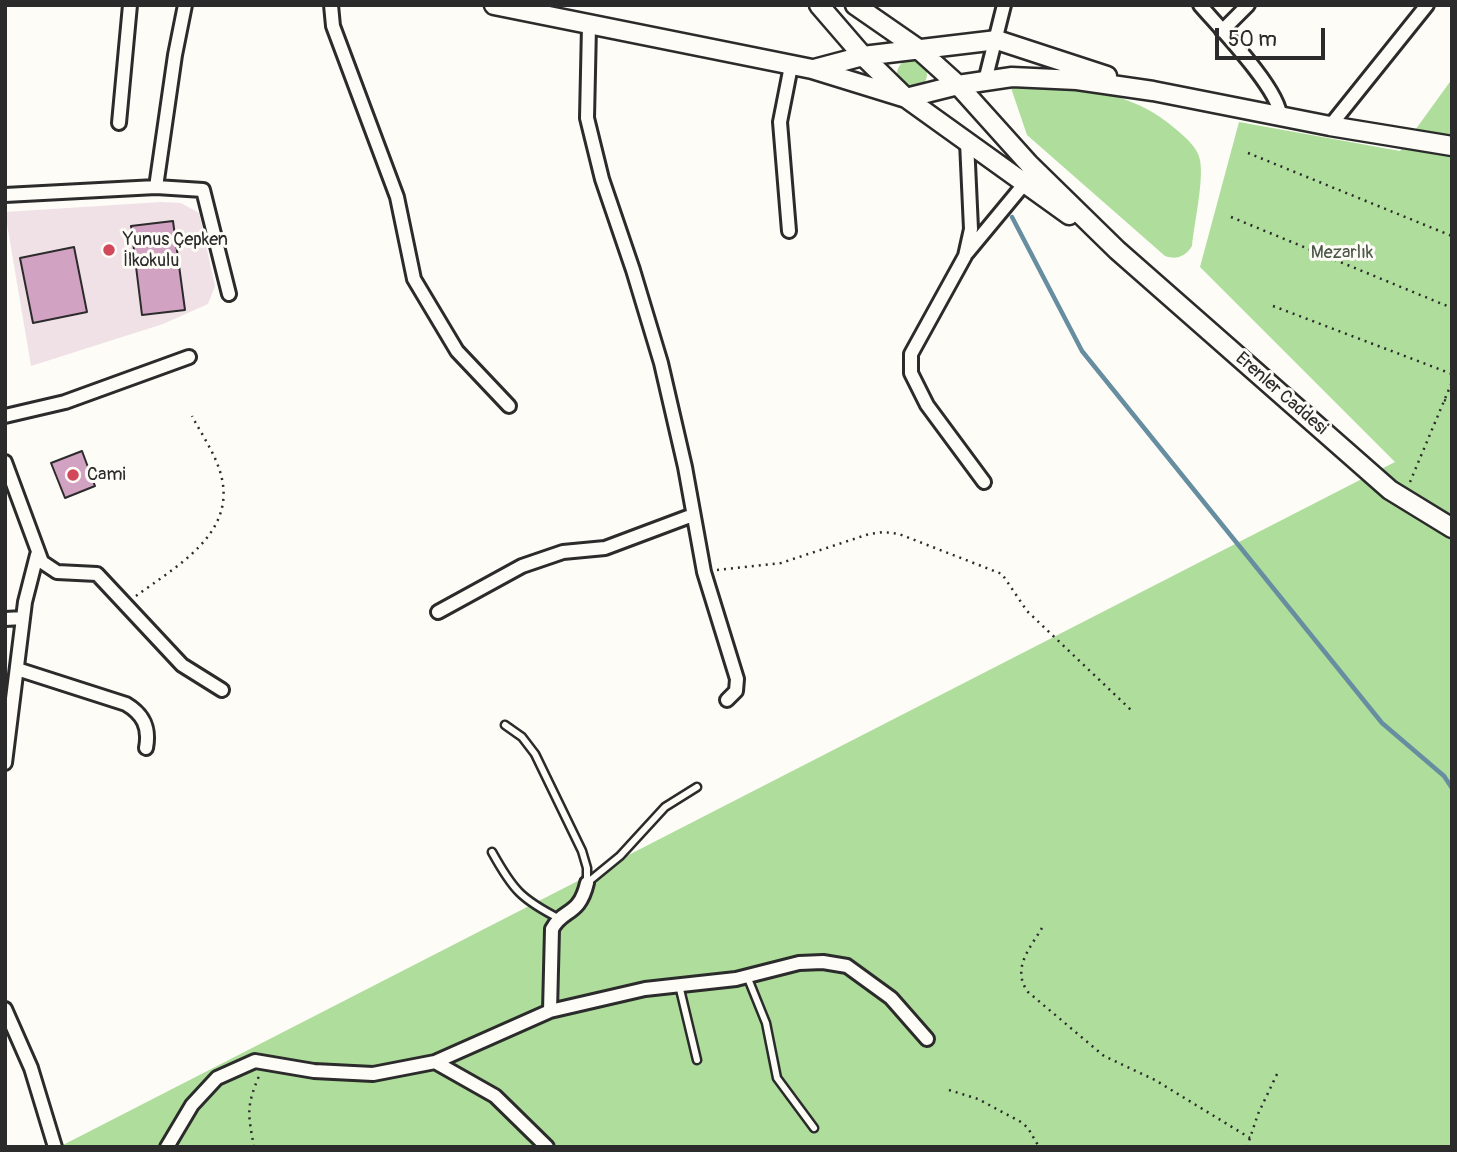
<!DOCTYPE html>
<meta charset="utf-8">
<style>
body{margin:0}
#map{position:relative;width:1457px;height:1152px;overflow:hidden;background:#fdfcf7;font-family:Pangolin,sans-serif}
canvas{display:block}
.frame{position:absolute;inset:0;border:7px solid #2b2b2b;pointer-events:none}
.scale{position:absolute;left:1215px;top:28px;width:110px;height:32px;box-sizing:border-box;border:4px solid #2b2b2b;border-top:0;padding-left:9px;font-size:21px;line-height:24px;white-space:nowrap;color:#2b2b2b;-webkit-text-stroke:5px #fdfcf7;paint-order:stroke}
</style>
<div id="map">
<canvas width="1457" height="1152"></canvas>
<div class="frame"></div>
<div class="scale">50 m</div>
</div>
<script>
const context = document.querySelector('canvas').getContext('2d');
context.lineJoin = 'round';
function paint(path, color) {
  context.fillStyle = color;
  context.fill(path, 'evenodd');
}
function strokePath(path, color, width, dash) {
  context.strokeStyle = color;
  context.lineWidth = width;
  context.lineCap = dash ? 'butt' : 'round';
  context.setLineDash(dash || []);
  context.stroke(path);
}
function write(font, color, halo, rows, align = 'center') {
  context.font = font + ' Pangolin,sans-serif';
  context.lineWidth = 6;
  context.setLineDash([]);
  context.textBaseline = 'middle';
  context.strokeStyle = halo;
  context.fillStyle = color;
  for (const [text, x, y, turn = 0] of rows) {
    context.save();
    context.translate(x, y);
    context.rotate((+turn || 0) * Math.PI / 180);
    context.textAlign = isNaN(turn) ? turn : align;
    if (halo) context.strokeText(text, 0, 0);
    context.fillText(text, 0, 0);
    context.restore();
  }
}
paint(new Path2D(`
 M161 202 181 203 199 213 215 286 208 304 163 324 31 366 5 212Z`), '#f0e1e7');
paint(new Path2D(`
 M897 74a15 15 0 1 1 30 0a15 15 0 1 1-30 0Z
 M1452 79V1147H59L1395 462 1200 267 1239 122 1400 151Z
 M1010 85C1070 86 1131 88 1178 131 1187 139 1197 147 1200 160 1204 181 1194 224 1192 246 1185 257 1176 260 1165 256L1027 135Z`), '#afdd9c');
strokePath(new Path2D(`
 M1012 217 1082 351 1382 723 1444 776 1452 788`), '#678da1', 4.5);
const building = new Path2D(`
 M173 221 185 310 142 315 131 226Z
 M74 247 87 312 33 323 20 258Z
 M82 451 95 486 65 498 51 463Z`);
paint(building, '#d2a2c2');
strokePath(building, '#2b2b2b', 2);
const lane = new Path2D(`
 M505 725 522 737 535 754 582 851 587 868V883
 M492 852C513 890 521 899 560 919
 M587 883 620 856 665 807 697 787
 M747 976 766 1023 777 1078 814 1128
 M679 985 697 1060`);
const street = new Path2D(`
 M185 5 175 55 156 187 203 190 229 294
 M331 5 333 26 397 197 414 279 457 351 509 406
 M1200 5C1219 27 1280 90 1280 116
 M589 26 587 118 602 179 633 270 661 363 685 467 704 572 737 679 736 691 727 700
 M1222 31 1248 5
 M985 81 1004 5
 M119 123 130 5
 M1330 126 1427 5
 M967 142 971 229 965 256 911 354V373L927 405 984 482
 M5 195 156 187
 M789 231 780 122 791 66
 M967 253 1025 183
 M5 416 65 402 189 357
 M5 462 42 562 57 572 97 574 182 665 222 690
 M438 612 522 566 563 552 605 548 693 515
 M5 619 23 618
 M17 669 126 704C143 714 150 727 146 748
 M5 763 25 602 37 555
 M5 1009 31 1068 55 1147
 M550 1011 552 929C563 908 579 917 587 883
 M435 1062 495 1096 547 1147
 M167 1147 192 1105 217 1078 255 1061 314 1071 373 1074 435 1062 550 1011 645 989 736 979 799 963 823 962 847 966 891 998 927 1039`);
const secondary = new Path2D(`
 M494 5 812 69 906 98 958 85 1012 77 1077 80 1153 91 1330 126 1452 146
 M819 5 863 56 906 98 1069 215
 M855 5 917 48 958 85 1029 164 1117 250 1390 490 1452 528
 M814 69 863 56 997 40 1107 76`);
strokePath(lane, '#2b2b2b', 11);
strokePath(street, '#2b2b2b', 18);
strokePath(secondary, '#2b2b2b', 23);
strokePath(new Path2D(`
 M1248 153 1452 236
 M1231 217 1452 308
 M1273 306 1452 374
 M1444 400 1452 403
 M1410 482 1452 382
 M717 570 781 563 869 534 884 532 899 534 1002 574 1027 611 1131 710
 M136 596C175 567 237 534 221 475 216 455 202 435 192 416
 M1042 928C1030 948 1011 969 1028 992L1104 1056 1155 1080 1250 1138
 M949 1090 978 1099 1021 1122 1028 1128 1039 1147
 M254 1147C248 1114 246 1107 259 1076
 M1247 1147 1258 1114 1278 1072`), '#2b2b2b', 2.5, [2, 5]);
strokePath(lane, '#fdfcf7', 6);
strokePath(street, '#fdfcf7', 12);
strokePath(secondary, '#fdfcf7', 18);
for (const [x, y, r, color] of [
 [109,250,7,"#d1495b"],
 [73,475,7,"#d1495b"]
]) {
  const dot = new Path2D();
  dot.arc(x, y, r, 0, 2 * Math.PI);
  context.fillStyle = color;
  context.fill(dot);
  strokePath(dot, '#fdfcf7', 2.5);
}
write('18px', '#2b2b2b', '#fdfcf7', [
 ["Yunus Çepken",123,240],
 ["İlkokulu",123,261],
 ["Cami",87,475]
], 'left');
write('18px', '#4c5847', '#fdfcf7', [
 ["Mezarlık",1342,253]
]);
write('18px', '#2b2b2b', '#fdfcf7', [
 ["Erenler Caddesi",1281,394,41]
]);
</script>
